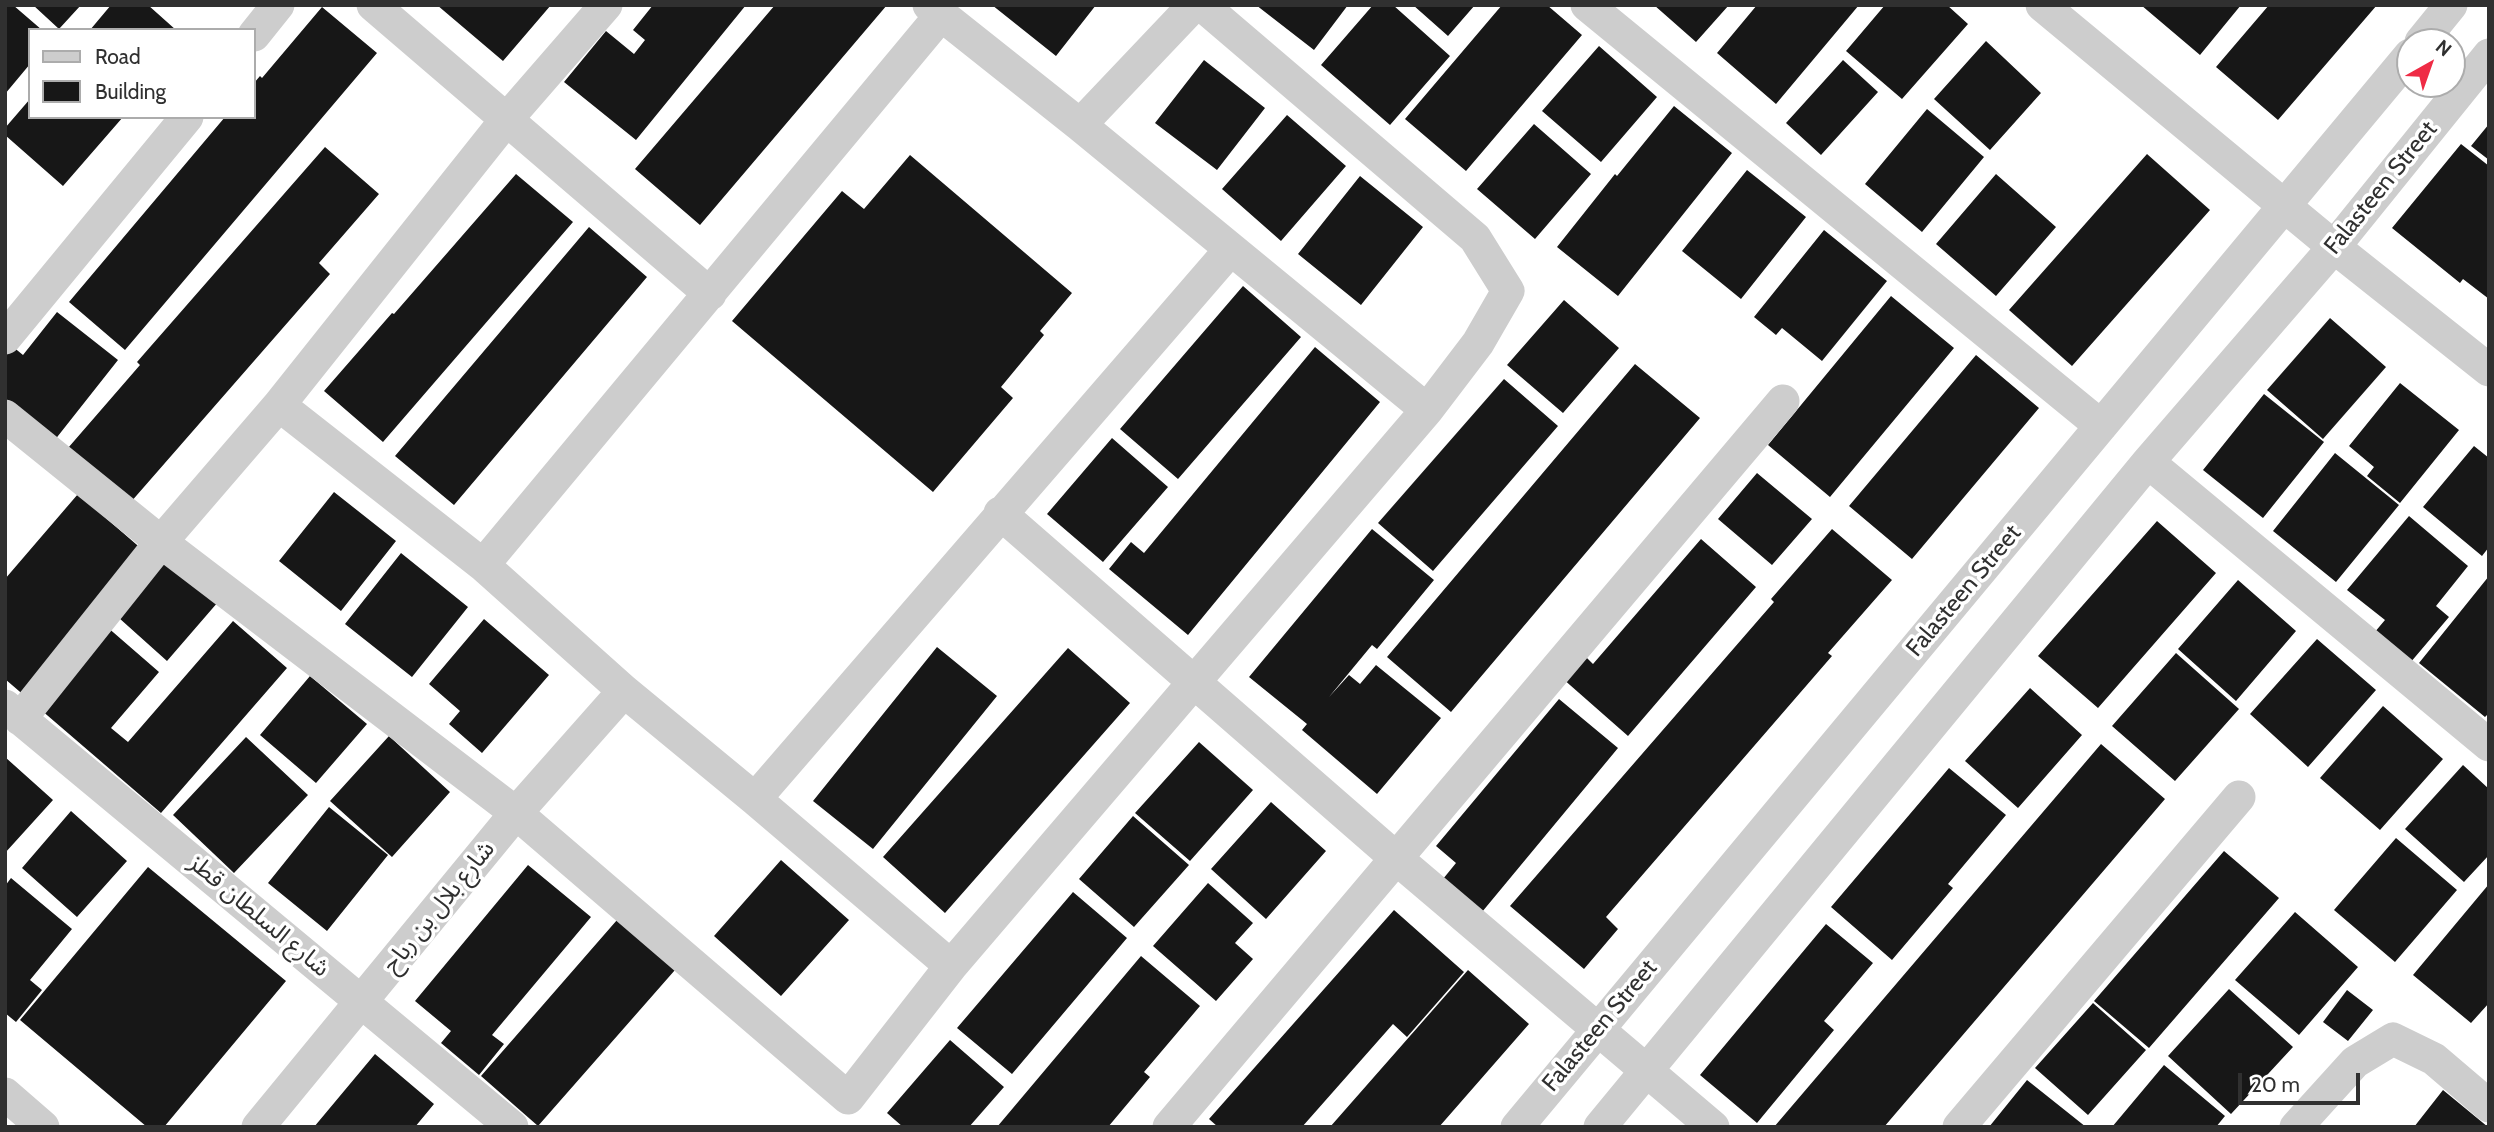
<!DOCTYPE html>
<meta charset="utf-8">
<style>
body{margin:0}
#map{position:relative;width:2494px;height:1132px;overflow:hidden;background:#fff;font-family:Cabin,sans-serif}
canvas{display:block}
.frame{position:absolute;inset:0;border:7px solid #303030;pointer-events:none}
.legend{position:absolute;left:28px;top:28px;width:228px;height:91px;box-sizing:border-box;background:#fff;border:2px solid #acacac;margin:0;padding:9px 12px;list-style:none;font-size:21px;color:#303030}
.legend li{display:flex;align-items:center;gap:14px;height:35px}
.legend b{width:35px;border:2px solid #acacac}
.north{position:absolute;left:2396px;top:28px;width:70px;height:70px;box-sizing:border-box;background:#fff;border:2px solid #acacac;border-radius:50%;rotate:40deg;font-size:19px;font-weight:700;line-height:28px;text-align:center;color:#303030}
.north::after{content:'';display:block;margin:auto;width:24px;height:32px;background:#ef2b45;clip-path:polygon(50% 0,100% 100%,50% 72%,0 100%)}
.scale{position:absolute;left:2238px;top:1073px;width:122px;height:32px;box-sizing:border-box;border:4px solid #303030;border-top:0;padding-left:9px;font-size:21px;line-height:24px;white-space:nowrap;color:#303030;-webkit-text-stroke:5px #fff;paint-order:stroke}
</style>
<div id="map">
<canvas width="2494" height="1132"></canvas>
<div class="frame"></div>
<ul class="legend">
<li><b style="height:9px;background:#cdcdcd"></b>Road</li>
<li><b style="height:19px;background:#171717"></b>Building</li>
</ul>
<div class="north">N</div>
<div class="scale">20 m</div>
</div>
<script>
const context = document.querySelector('canvas').getContext('2d');
context.lineJoin = 'round';
function paint(path, color) {
  context.fillStyle = color;
  context.fill(path, 'evenodd');
}
function strokePath(path, color, width, dash) {
  context.strokeStyle = color;
  context.lineWidth = width;
  context.lineCap = dash ? 'butt' : 'round';
  context.setLineDash(dash || []);
  context.stroke(path);
}
function write(font, color, halo, rows, align = 'center') {
  context.font = font + ' Cabin,"Noto Sans Arabic",sans-serif';
  context.lineWidth = 7;
  context.setLineDash([]);
  context.textBaseline = 'middle';
  context.strokeStyle = halo;
  context.fillStyle = color;
  for (const [text, x, y, turn = 0] of rows) {
    context.save();
    context.translate(x, y);
    context.rotate((+turn || 0) * Math.PI / 180);
    context.textAlign = isNaN(turn) ? turn : align;
    if (halo) context.strokeText(text, 0, 0);
    context.fillText(text, 0, 0);
    context.restore();
  }
}
paint(new Path2D(`
 M5 5H13L42 30H30V64L5 94Z
 M33 5H81L59 29Z
 M111 5H148L176 30H90Z
 M437 5H551L503 61Z
 M653 5H746L636 140 564 82 606 31 634 54 645 40 633 30Z
 M775 5H887L700 225 635 169Z
 M992 5H1096L1056 56Z
 M1256 5H1348L1314 50Z
 M1373 5H1393L1450 56 1390 125 1321 65Z
 M1413 5H1475L1448 36Z
 M1502 5H1547L1582 35 1466 171 1405 119Z
 M1654 5H1729L1696 42Z
 M1757 5H1859L1776 104 1717 53Z
 M1885 5H1947L1968 24 1902 99 1846 51Z
 M2141 5H2241L2200 55Z
 M2269 5H2377L2278 120 2216 67Z
 M322 7 377 53 125 350 69 302 225 117H254V83L260 76 262 78Z
 M1986 41 2041 93 1990 150 1934 99Z
 M1599 46 1657 97 1601 162 1542 111Z
 M1204 60 1265 108 1217 170 1155 123Z
 M1843 60 1878 92 1821 155 1786 123Z
 M30 99V117H123L63 186 5 135V128Z
 M1674 106 1732 153 1618 296 1557 247 1615 174 1617 176Z
 M1927 109 1984 157 1922 232 1865 184Z
 M1287 115 1346 166 1281 241 1222 189Z
 M1534 124 1591 174 1535 239 1477 189Z
 M2489 124V160L2471 146Z
 M2461 144 2489 166V299L2463 279 2460 283 2392 228Z
 M325 147 379 194 319 263 330 274 130 503 68 448 140 365 137 362Z
 M2147 154 2210 210 2072 366 2009 310Z
 M910 155 1072 293 1040 331 1044 335 1001 387 1013 398 933 492 732 321 842 191 864 209Z
 M1747 170 1806 217 1741 299 1682 251Z
 M516 174 573 222 383 442 324 391 392 313 394 314Z
 M1996 174 2056 227 1996 296 1936 244Z
 M1360 176 1423 227 1361 305 1298 254Z
 M589 227 647 277 454 505 395 456Z
 M1824 230 1887 281 1822 361 1782 328 1776 335 1754 317Z
 M1243 286 1301 337 1178 479 1120 429Z
 M1891 296 1954 348 1830 497 1768 445Z
 M1564 300 1619 348 1563 413 1507 365Z
 M57 312 118 360 54 441 5 403V355L12 346 23 355Z
 M2330 318 2386 367 2323 439 2267 390Z
 M1315 347 1380 402 1188 635 1109 569 1131 542 1144 553Z
 M1976 355 2039 408 1912 559 1849 506Z
 M1635 364 1700 418 1451 712 1387 657Z
 M1504 379 1558 426 1433 571 1378 523Z
 M2400 383 2459 430 2400 503 2367 476 2374 467 2349 446Z
 M2264 394 2324 442 2263 518 2203 470Z
 M1112 438 1168 487 1103 562 1047 514Z
 M2474 446 2489 458V547L2482 556 2423 507Z
 M2335 453 2399 505 2336 582 2273 531Z
 M1757 473 1812 519 1772 565 1718 519Z
 M334 492 396 541 341 611 279 561Z
 M78 494 144 551 91 613 159 672 111 728 128 742 233 621 287 668 161 813 5 679V579Z
 M2409 516 2468 566 2436 606 2449 617 2410 663 2374 633 2385 620 2347 590Z
 M2157 521 2216 573 2098 708 2038 656Z
 M1372 529 1434 580 1377 649 1372 645 1329 697 1349 675 1360 684 1376 665 1441 718 1377 794 1302 730 1307 724 1249 677Z
 M1832 529 1892 580 1828 653 1832 656 1606 917 1618 929 1584 969 1510 906 1774 602 1771 599Z
 M1701 539 1756 587 1628 736 1562 678 1583 654 1593 664Z
 M160 551 218 602 167 661 109 609Z
 M401 553 468 607 412 677 345 624Z
 M2489 576V713L2485 717 2419 663Z
 M2238 580 2296 631 2236 701 2178 649Z
 M484 619 549 675 482 753 449 724 460 711 429 684Z
 M2317 639 2376 690 2308 767 2250 714Z
 M937 647 997 696 873 849 813 801Z
 M1068 648 1130 703 945 913 883 857Z
 M2176 653 2239 709 2175 781 2112 726Z
 M310 676 367 724 316 783 260 735Z
 M2030 688 2082 735 2018 808 1965 761Z
 M1559 699 1618 748 1482 912 1443 879 1456 863 1436 846Z
 M2383 706 2443 759 2380 830 2320 778Z
 M389 736 450 792 392 857 330 801Z
 M246 737 308 795 234 873 173 815Z
 M1199 742 1253 790 1190 861 1135 813Z
 M2101 744 2165 799 1884 1127H1774Z
 M5 757 53 800 5 853Z
 M2463 765 2489 789V855L2464 882 2405 829Z
 M1949 768 2006 815 1948 884 1953 888 1892 960 1831 907Z
 M1271 802 1326 851 1266 919 1211 869Z
 M329 807 388 855 327 931 268 883Z
 M71 811 127 861 77 917 22 868Z
 M1133 816 1189 865 1134 927 1079 879Z
 M2396 838 2457 890 2395 962 2334 910Z
 M2224 851 2279 898 2149 1048 2094 1001Z
 M781 860 849 920 781 996 714 936Z
 M528 865 591 917 492 1035 504 1044 479 1075 441 1043 451 1031 415 1001Z
 M148 867 286 981 164 1127H147L20 1020Z
 M11 878 72 929 30 980 42 990 16 1022 5 1013V886Z
 M1208 883 1253 923 1235 943 1253 959 1216 1001 1153 946Z
 M2489 884V1003L2471 1023 2413 975Z
 M1073 892 1127 938 1012 1074 957 1028Z
 M1394 910 1464 972 1407 1037 1393 1024 1302 1127H1218L1209 1119Z
 M2295 912 2358 967 2299 1035 2235 980Z
 M617 920 675 970 538 1126 481 1076Z
 M1826 924 1873 963 1824 1021 1834 1030 1757 1123 1700 1075Z
 M1141 956 1200 1006 1144 1072 1150 1077 1108 1127H997Z
 M1468 970 1529 1024 1439 1127H1330Z
 M2229 989 2293 1047 2231 1114 2168 1056Z
 M2347 990 2373 1010 2348 1041 2323 1022Z
 M2093 1003 2146 1050 2088 1115 2035 1068Z
 M950 1040 1004 1087 969 1127H903L887 1113Z
 M375 1054 434 1104 415 1127H314Z
 M2164 1065 2225 1116 2216 1127H2112Z
 M2027 1080 2086 1127H1989Z
 M2443 1090 2488 1127H2414Z`), '#171717');
strokePath(new Path2D(`
 M373 5 710 294
 M929 5 1080 125 1427 410
 M1587 5 2101 426
 M2042 5 2334 247 2489 370
 M254 35 278 5
 M2421 42 2451 5
 M1080 125 1194 5
 M5 338 187 117
 M279 405 483 565 624 691 755 799 951 966
 M5 416 161 542 516 813 848 1098 951 966 1427 410 1478 343 1508 291 1475 238 1202 5
 M2148 462 2489 745
 M1000 513 1397 859 1713 1127
 M483 565 941 15
 M5 706 512 1127
 M20 719 161 542 279 405 506 120 606 5
 M755 799 1231 249
 M5 1094 43 1127
 M258 1127 516 813 624 691
 M1169 1127 1783 401
 M1517 1127 2410 55
 M1600 1127 2148 462 2334 247 2489 55
 M1959 1127 2239 797
 M2296 1127 2355 1062 2393 1039 2434 1059 2489 1106`), '#cdcdcd', 33);
write('24px', '#303030', '#fff', [
 ["Falasteen Street",2381,188,-51],
 ["Falasteen Street",1964,591,-50],
 ["شارع بلال بن رباح",439,907,-51],
 ["شارع السلطان قطز",259,916,40],
 ["Falasteen Street",1600,1026,-50]
]);
</script>
